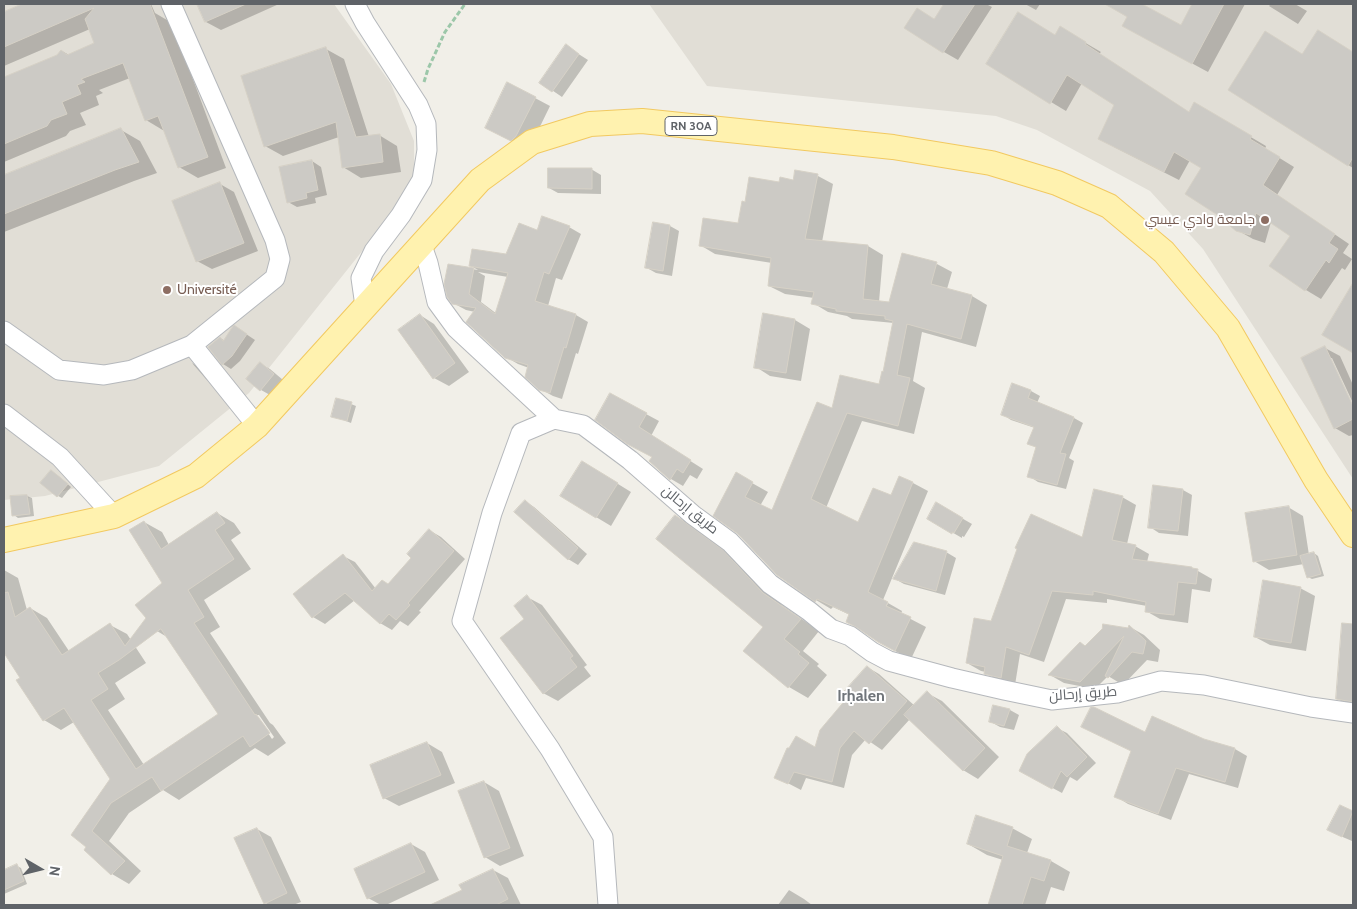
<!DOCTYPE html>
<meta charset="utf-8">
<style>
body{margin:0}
#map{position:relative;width:1357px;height:909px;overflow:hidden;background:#f1efe8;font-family:Cabin,sans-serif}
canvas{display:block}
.frame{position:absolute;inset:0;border:5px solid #5f6368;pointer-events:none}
.north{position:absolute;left:15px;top:844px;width:50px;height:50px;-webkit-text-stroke:4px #fff;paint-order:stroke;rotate:98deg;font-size:14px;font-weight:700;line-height:20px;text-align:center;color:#5f6368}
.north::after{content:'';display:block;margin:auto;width:18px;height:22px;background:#5f6368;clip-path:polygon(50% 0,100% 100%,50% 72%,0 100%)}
</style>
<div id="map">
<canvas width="1357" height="909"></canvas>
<div class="frame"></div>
<div class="north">N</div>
</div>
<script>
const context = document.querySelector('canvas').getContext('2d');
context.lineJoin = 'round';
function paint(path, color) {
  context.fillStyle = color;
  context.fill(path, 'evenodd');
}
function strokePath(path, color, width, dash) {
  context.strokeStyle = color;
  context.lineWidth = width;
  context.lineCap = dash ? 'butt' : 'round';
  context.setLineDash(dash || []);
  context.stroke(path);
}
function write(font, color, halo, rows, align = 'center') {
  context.font = font + ' Cabin,Cairo,sans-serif';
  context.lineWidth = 4;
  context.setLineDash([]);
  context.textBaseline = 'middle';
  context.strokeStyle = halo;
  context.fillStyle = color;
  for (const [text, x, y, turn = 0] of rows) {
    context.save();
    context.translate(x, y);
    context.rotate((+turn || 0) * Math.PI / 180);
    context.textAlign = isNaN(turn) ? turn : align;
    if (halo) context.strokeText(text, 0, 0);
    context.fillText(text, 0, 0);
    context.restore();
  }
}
paint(new Path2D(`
 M4 4H334L391 84 414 141V186L249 393 159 466 45 496 4 500Z
 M649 4H1353V479L1203 249 1150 191 1037 130 996 116 707 86Z`), '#e1ded6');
paint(new Path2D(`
 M25 4H151L155 13 172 23 226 168 198 178 179 167 166 132 146 120 130 78 99 90 103 93 96 96 99 105 80 113 86 125 70 131 66 136 4 162V78L58 56 62 51 69 55 96 44 90 29 4 66V13Z
 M198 4H279L221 30 206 22Z
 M946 4H986L992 7 958 60 944 52 935 20Z
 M1025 4H1040L1036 10Z
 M1107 4H1140L1181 26 1194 4H1245L1208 72 1145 38 1134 20Z
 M1271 4H1295L1307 11 1298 24 1269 6Z
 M1060 28 1101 52 1099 54 1190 113 1195 104 1266 146 1265 149 1294 167 1277 195 1349 244 1343 253 1352 259 1345 270 1342 268 1321 299 1306 290 1292 236 1271 222 1265 243 1253 239 1237 230 1202 168 1190 160 1179 180 1114 147 1116 105 1082 83 1066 111 1051 102 1055 36Z
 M1332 39 1353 53V80L1349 86 1350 88 1353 90V168L1229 90 1303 55Z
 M566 46 588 60 562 97 540 82Z
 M326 49 344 59 369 137 379 135 397 146 401 172 361 178 343 167 339 137 283 156 265 146Z
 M535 98 550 106 531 145 526 148 501 136Z
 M121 130 140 141 157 173 134 181 4 232V176Z
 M312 161 321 167 327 195 315 198 316 203 297 207 288 202Z
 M591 169 601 175V194L558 193 549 188Z
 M796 171 818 176 833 184 822 242 868 246 883 255 879 302 890 303 937 264 952 272 947 289 972 296 987 305 976 347 922 332 913 381 925 388 914 434 862 421 826 508 859 524 892 497 900 477 913 483 928 491 883 600 884 612 888 603 902 611 901 614 926 627 911 659 895 651 850 615 833 607 831 609 816 600 739 533 736 474 768 492 760 506 772 512 833 410 879 386 884 373 894 323 852 319 847 316 828 312 813 303 814 298 785 294 769 286 772 263 715 254 700 245 739 225 746 203 780 183 794 182Z
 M220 184 234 192 258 251 212 269 197 261Z
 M670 226 679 231 672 276 656 273 647 268Z
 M569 227 581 234 562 280 556 278 548 306 576 315 588 322 578 354 576 353 562 399 553 396 540 389 529 368 518 364 506 357 475 312 466 310 453 303 449 265 478 270 471 266 507 256 538 232ZM478 272 508 277 497 314 481 302 485 276Z
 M1347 295 1353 298V352L1326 335Z
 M420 315 434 324 469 372 449 386 434 378Z
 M764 315 795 320 810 329 801 381 770 376 756 367Z
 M243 332 255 340 240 361 231 369 223 364 220 338 225 341Z
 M1325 348 1340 356 1353 385V403L1332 358H1330L1353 409V435L1349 436 1335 428Z
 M192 363 200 368 212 383 206 379Z
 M260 364 270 369 283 380 270 395 261 390Z
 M1013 385 1031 391 1040 396 1037 403 1074 418 1083 423 1069 458 1074 461 1066 489 1038 482 1029 476 1037 448 1028 443 1035 428 1011 420 1002 414Z
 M351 404 356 406 351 423 333 416Z
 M646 414 659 421 651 436 703 469 697 479 690 475 683 486 671 479 653 457 597 420Z
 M597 471 631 492 611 526 596 517Z
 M56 474 71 487 62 498 58 496Z
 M1183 490 1192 495 1188 536 1159 533 1150 527Z
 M27 496 32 498 34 516 18 518 14 515Z
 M1122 497 1136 505 1127 544 1135 546 1149 554 1147 562 1198 571 1212 579 1210 592 1192 589 1188 623 1160 619 1146 611 1147 606 1107 599V603L1066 599 1044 662 1020 654 1015 685 1000 681 986 673V672L981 671 967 663 992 622 1083 539Z
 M525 501 534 507 587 554 578 565 568 559Z
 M937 504 972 524 964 537 962 536V538L929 519Z
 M1288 507 1303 516 1309 555 1314 553 1318 556 1324 576 1312 579 1308 577 1304 564 1269 570 1254 561Z
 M217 513 234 523 241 533 231 540 251 569 204 600 220 627 210 633 270 723 273 725 286 743 268 756 255 748 179 800 163 790 129 813 109 841 141 871 129 884 112 874 86 850 88 847 72 835 111 779 74 722 61 730 44 720 18 680 21 678 4 651V570L18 578 27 610 30 608 47 618 69 651 110 625 127 634 146 663 115 683 125 699 108 710 144 765 219 715 167 637 157 631 163 583 144 522 162 532 169 545ZM256 715H259L274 737 272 739Z
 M676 516 695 527 742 563 783 606 819 631 803 651 819 664 817 666 827 675 808 698 789 687 745 651 764 627Z
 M429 530 441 537 465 559 419 611 421 612 408 626 400 621 392 630 380 623 355 600 325 624 313 617 295 594 343 556 355 562 376 589 389 585 413 557Z
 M946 552 956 558 945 595 904 584 895 579Z
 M1300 588 1315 596 1306 651 1270 645 1255 637Z
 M527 597 542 605 587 665 584 667 591 676 558 701 543 693 526 619Z
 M1130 627 1144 635 1160 650 1158 662 1147 660 1123 685 1108 676 1095 689 1064 683 1050 675 1080 643 1087 647 1129 630Z
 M1342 644 1353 645V707L1337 699Z
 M867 667 879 674 915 706 927 693 942 701 999 757 978 779 963 770 910 719 882 750 866 739 852 755 844 788 806 778 801 790 776 777 816 749Z
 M994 706 1010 710 1019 715 1014 730 1000 727 991 722Z
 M1057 728 1067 733 1096 763 1077 781 1070 777 1062 793 1030 776Z
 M1146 733 1204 740 1235 749 1247 756 1238 788 1189 774 1171 820 1128 804 1115 796 1133 751Z
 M427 743 442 752 455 783 399 806 384 798Z
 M484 782 499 791 524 856 500 866 485 857Z
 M1340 806 1353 813V837L1352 841 1338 835Z
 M1012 828 1032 839 1027 853 1051 861 1070 872 1064 891 1051 887 1045 905H989L1003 860 987 855 968 844Z
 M257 829 271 837 301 902 293 905H270L265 903Z
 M411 844 425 852 439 880 386 905H381L368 898Z
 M17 866 21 868 27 884 4 894V871Z
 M493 870 508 878 521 905H442L440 902 463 891Z
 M789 890 804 899 812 905H778Z`), '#0003');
const building = new Path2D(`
 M22 4H150L208 157 178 168 158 116 145 121 123 63 81 79 85 82 77 85 81 94 62 102 67 114 51 120 47 126 4 144V77L57 55 61 50 67 55 94 43 85 19 94 8 4 47V12Z
 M197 4H246L205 22Z
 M944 4H975L943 53 904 28 917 8 934 19Z
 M1105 4H1142L1181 25 1192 4H1224L1192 64 1122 26 1127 17Z
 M1018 12 1055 35 1060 26 1086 42 1085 44 1189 112 1194 102 1252 136 1250 139 1280 157 1263 185 1335 234 1329 243 1338 249 1329 263 1326 260 1305 291 1269 266 1290 236 1256 213 1250 235 1236 231 1216 214 1185 194 1201 168 1174 152 1164 172 1098 139 1114 105 1067 75 1050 104 986 64Z
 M1318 30 1353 52V157L1348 166 1228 90 1265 31 1302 54Z
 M566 44 579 54 552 92 539 83Z
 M326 47 356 137 380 134 383 162 342 168 336 122 264 147 241 76Z
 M507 82 536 97 516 136 511 141 485 128Z
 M121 128 139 162 115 170 4 214V175Z
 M312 160 318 190 306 193 307 198 287 203 279 167Z
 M548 168H592V189L548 188Z
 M795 170 818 174 805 239 868 245 863 299 889 302 902 253 937 262 931 284 972 295 961 339 907 324 897 375 910 378 898 426 847 413 811 499 858 522 873 488 891 495 899 476 913 482 868 592 888 602 886 606 911 617 895 651 878 642 856 627 846 622 849 614 817 599 815 602 777 575 738 534 713 516 736 472 753 482 745 497 772 510 817 402 832 408 840 375 879 384 882 371 883 372 893 321 885 319V316L836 311V309L811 304 814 292 768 286 771 258 699 246 703 218 738 223 742 201 745 202 749 177 779 182 780 177 793 180Z
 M220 182 244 243 196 262 172 201Z
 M542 216 570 226 549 274 544 272 535 301 576 314 566 348 564 347 550 393 539 390 525 377 528 365 505 358 466 322 476 308 452 304 447 297 444 284 448 264 474 268 469 294 495 314 508 273 469 266 472 249 506 254 519 223 537 230Z
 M653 222 670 225 663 271 645 268Z
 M1353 283V353L1322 335Z
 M763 313 795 319 786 373 754 368Z
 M420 314 455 363 433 379 398 330Z
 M234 325 247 334 232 356 222 365 208 347 220 337 223 341Z
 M1325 346 1353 406V419L1334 429 1301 358Z
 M260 362 274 374 260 391 246 379Z
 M1012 383 1031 390 1028 398 1074 417 1060 453 1066 454 1057 485 1027 477 1036 447 1027 444 1034 427 1001 415Z
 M610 393 647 413 639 427 691 460 683 473 677 469 670 480 649 461 652 457 627 444 595 420Z
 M336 398 352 402 347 421 331 417Z
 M582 461 618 483 596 518 560 496Z
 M51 470 68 484 57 497 40 483Z
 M1153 485 1183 489 1178 531 1148 528Z
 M1094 489 1123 496 1112 540 1136 545 1132 559 1192 567V568L1198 569 1196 584 1178 582 1174 615 1145 612 1146 602 1093 591V595L1052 591 1029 655 1006 647 1001 678 984 674 985 667 966 663 974 618 991 621 1017 549 1015 548 1031 514 1082 537Z
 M27 495 30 514 12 516 10 496Z
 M525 500 578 548 568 560 514 512Z
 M936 502 963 518 954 533 952 532V534L927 519Z
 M1289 506 1297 555 1253 562 1245 513Z
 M217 512 225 523 215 530 234 559 188 590 204 617 194 623 255 715 256 714 270 733 250 747 243 736 161 791 152 777 111 803 92 831 125 861 111 875 84 850 86 847 71 835 110 779 64 708 43 721 16 680 20 678 4 653V593L8 592 15 617 30 607 62 655 110 623 125 646 146 618 135 605 162 583 129 530 144 521 161 549ZM161 629 218 714 136 769 91 700 108 689 98 673 119 660Z
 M675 515 723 550 763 593 801 619 784 639 800 652 798 654 809 663 788 688 743 651 763 627 656 539Z
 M429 529 454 551 408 603 410 605 396 620 389 614 380 624 345 593 312 618 293 594 343 554 372 591 382 580 388 584 411 558 407 554Z
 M914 542 947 551 936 591 893 579Z
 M1314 552 1321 574 1307 578 1300 556Z
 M1263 580 1301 587 1291 643 1254 637Z
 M527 595 573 656 570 658 577 667 543 694 500 638 524 619 514 606Z
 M1342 623 1353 624V702L1336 699Z
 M1103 624 1128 628 1129 625 1146 641 1143 654 1132 652 1108 678 1105 676 1124 636 1080 682 1048 675 1080 642 1085 646 1102 629Z
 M867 666 907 701 869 744 854 731 840 748 832 782 794 772 788 784 774 778 787 748H789L796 736 815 747 820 730 847 698 842 694Z
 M927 691 985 748 963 771 904 715Z
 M993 705 1010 709 1004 726 989 722Z
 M1091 707H1094L1145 732 1152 716 1204 739 1235 748 1225 782 1176 768 1158 814 1114 797 1131 751 1081 727Z
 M1057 726 1087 757 1067 777 1061 771 1052 789 1019 771 1027 754Z
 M427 742 441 775 383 799 370 765Z
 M484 781 510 848 484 858 458 791Z
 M1340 805 1353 811 1342 837 1327 830Z
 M976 815 1013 827 1007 846 1051 860 1044 881 1031 877 1022 905H988L1003 856 967 844Z
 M257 828 287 893 264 904 234 838Z
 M411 843 425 872 367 899 354 869Z
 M17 864 24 881 4 890V870Z
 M493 869 508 899 496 905H430L462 890 459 885Z`);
paint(building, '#cccac5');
strokePath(building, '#d6d1c6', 1);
const minor = new Path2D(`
 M355 4 365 23 418 105 426 124 427 150 422 180 401 215 374 251 361 278 365 306
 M421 243 428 263 437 302 456 328 554 419
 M4 331 59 370 104 375 132 370 192 345 275 278 280 259 275 240 171 4
 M192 345 257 426
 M4 414 60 457 114 516
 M608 905 603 837 550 749 462 621 492 513 521 433 554 419 583 425 630 460 693 515 730 542 770 584 809 611 831 629 850 636 872 652 889 661 952 678 1004 690 1052 700 1117 693 1161 681 1204 685 1311 707 1353 713`);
const major = new Path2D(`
 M4 540 114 516 196 476 257 426 480 180 532 142 590 124 642 121 893 147 991 163 1057 183 1109 206 1164 252 1228 328 1316 480 1353 535`);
strokePath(minor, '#b5b8bc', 21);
strokePath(major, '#f2c960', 26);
strokePath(new Path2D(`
 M424 82 428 69 445 32 465 4`), '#9cc7a9', 3, [5, 2.5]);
strokePath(minor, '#fff', 19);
strokePath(major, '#fff2af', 24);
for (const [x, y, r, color] of [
 [1265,220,5,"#8d6e63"],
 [167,290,5,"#8d6e63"]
]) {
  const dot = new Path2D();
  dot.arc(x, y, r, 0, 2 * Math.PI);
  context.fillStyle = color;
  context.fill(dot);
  strokePath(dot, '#fff', 2);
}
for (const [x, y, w] of [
 [691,126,52]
]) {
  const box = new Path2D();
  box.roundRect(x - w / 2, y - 9.5, w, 19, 4);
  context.fillStyle = '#fff';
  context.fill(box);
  strokePath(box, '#5f6368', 1);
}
write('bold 12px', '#5f6368', null, [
 ["RN 30A",691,126]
]);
write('14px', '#785e54', '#fff', [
 ["جامعة وادي عيسي",1255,220],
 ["Université",177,290,"left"]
], 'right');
write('14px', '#5f6368', '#fff', [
 ["طريق إرحالن",690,510,39],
 ["طريق إرحالن",1083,694,-4]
]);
write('bold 16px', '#70757a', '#fff', [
 ["Irḥalen",861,696]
]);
</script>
